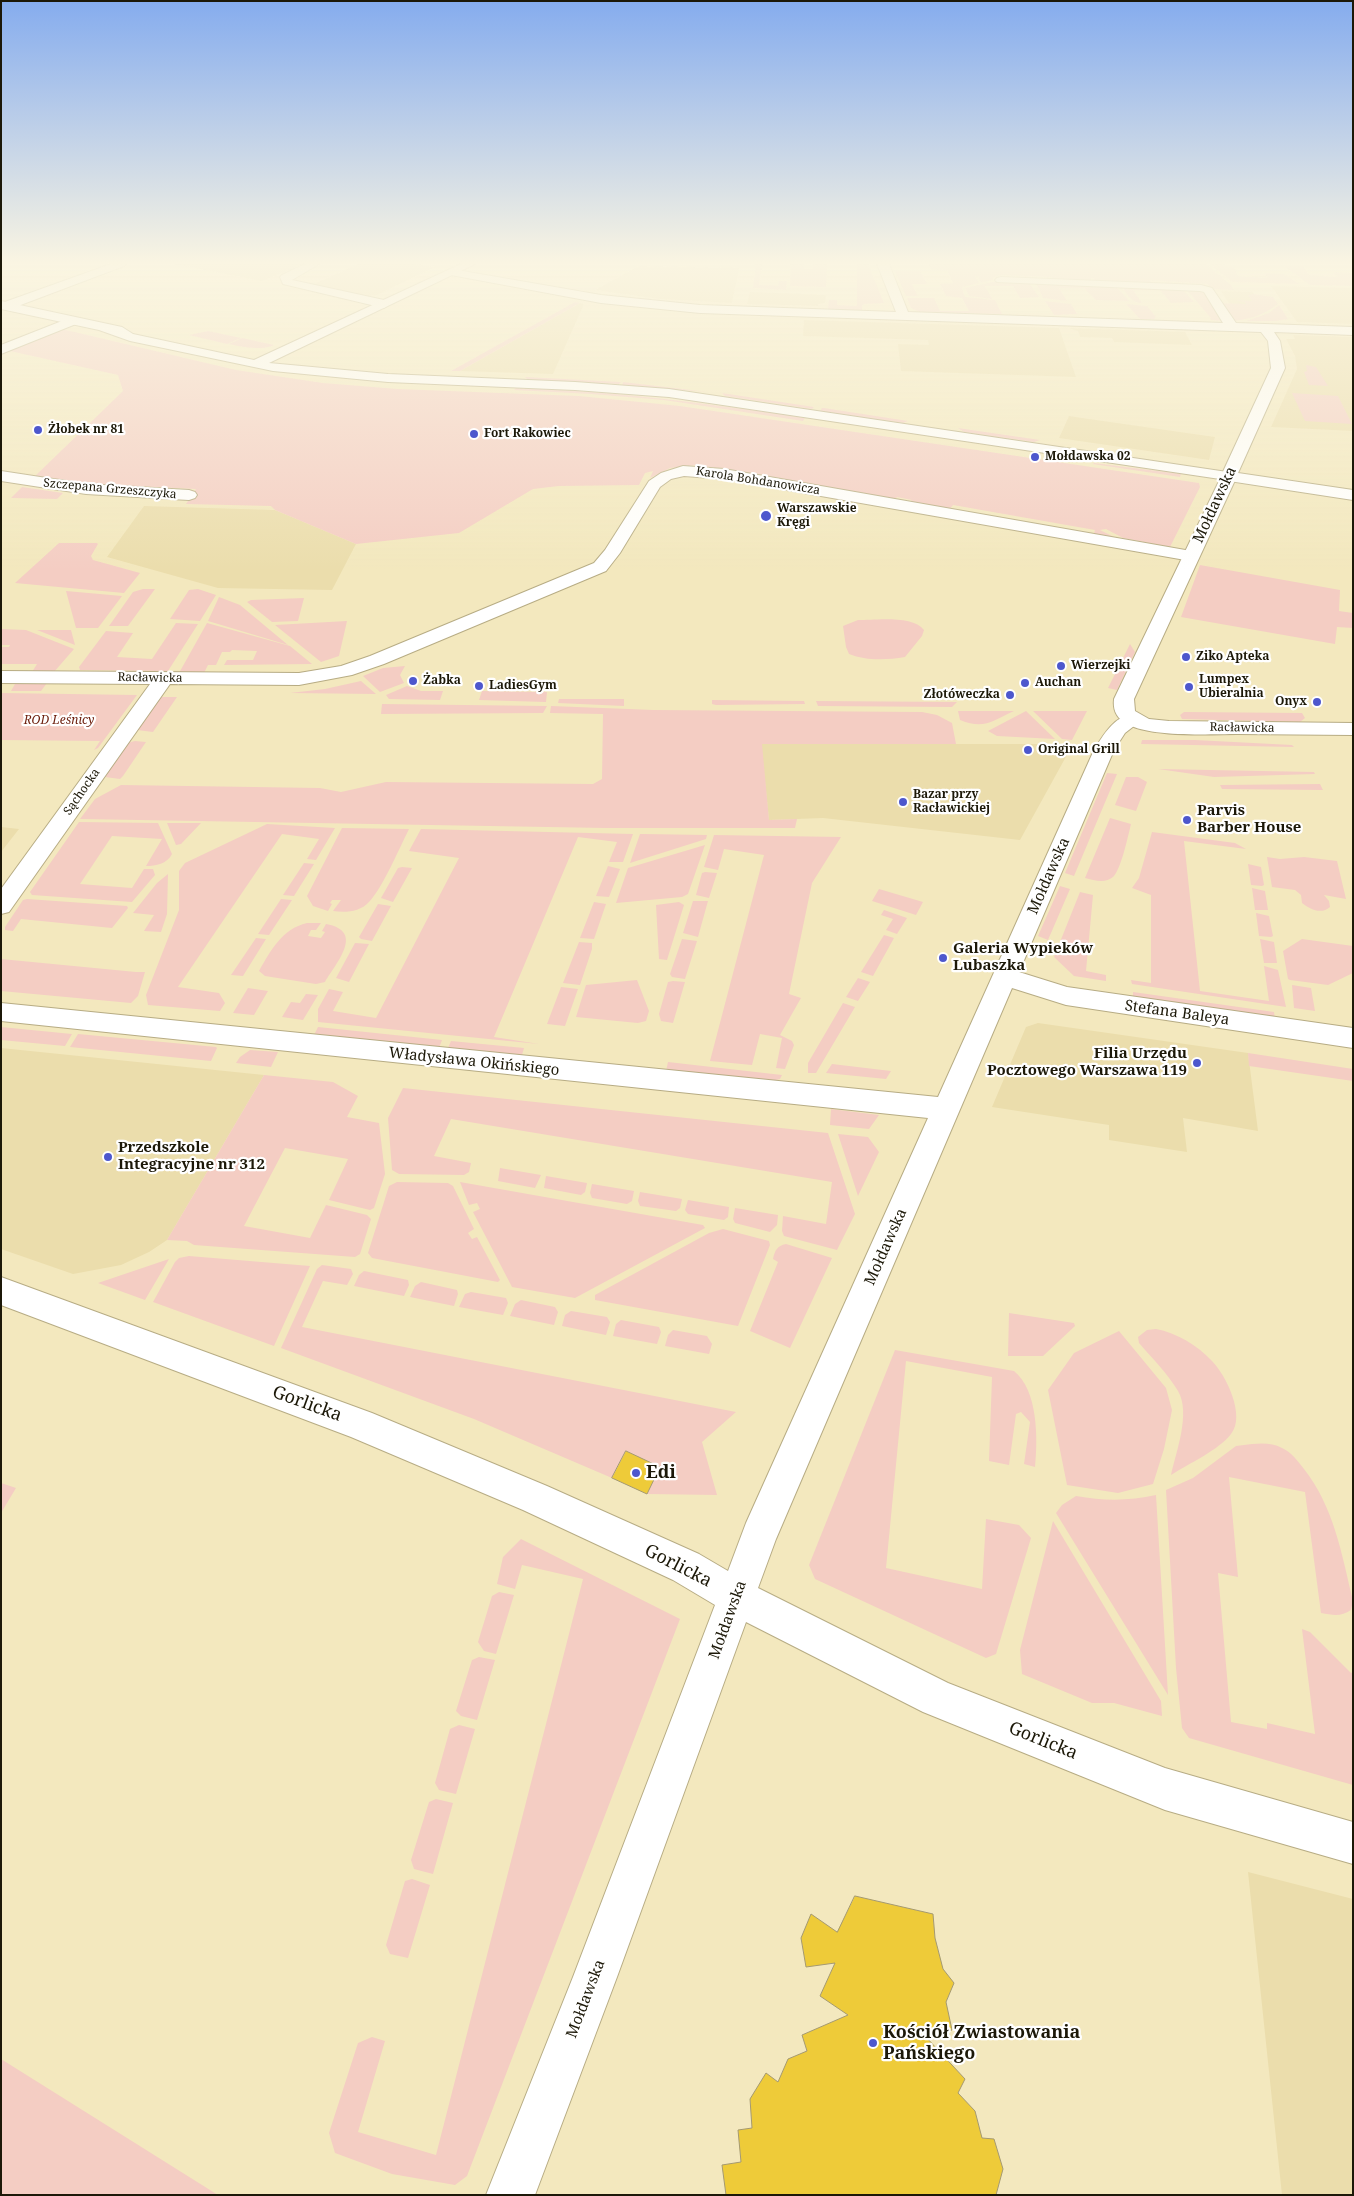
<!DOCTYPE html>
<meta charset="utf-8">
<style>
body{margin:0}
#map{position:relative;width:1354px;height:2196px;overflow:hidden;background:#f3e8be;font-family:"Noto Serif",serif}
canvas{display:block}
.frame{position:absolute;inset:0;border:2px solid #1c1808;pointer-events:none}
</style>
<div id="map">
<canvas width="1354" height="2196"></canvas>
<div class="frame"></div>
</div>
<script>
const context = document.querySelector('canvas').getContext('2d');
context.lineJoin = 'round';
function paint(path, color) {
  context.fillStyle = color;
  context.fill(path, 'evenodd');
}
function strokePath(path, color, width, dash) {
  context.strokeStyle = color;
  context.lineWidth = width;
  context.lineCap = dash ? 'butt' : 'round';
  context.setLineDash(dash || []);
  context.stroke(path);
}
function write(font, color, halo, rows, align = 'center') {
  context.font = font + ' "Noto Serif",serif';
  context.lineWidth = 4.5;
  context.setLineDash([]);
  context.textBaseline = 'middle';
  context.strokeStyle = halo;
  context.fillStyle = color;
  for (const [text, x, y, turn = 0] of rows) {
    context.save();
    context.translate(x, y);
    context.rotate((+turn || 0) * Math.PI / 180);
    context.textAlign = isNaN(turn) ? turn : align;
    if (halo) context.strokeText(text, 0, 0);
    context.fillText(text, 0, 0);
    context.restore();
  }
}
paint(new Path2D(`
 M175 264H303L262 281Z
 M359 264H414L435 267 377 295 360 297 309 286Z
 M639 266 739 268 732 303 660 299 595 290Z
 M1271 286 1353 288V324L1297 322Z
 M1221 291 1252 292 1266 312 1234 311Z
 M750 292 826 295 825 303 818 304V306L747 304Z
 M580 303 584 304 553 374 460 371Z
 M804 320 1059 328 1076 377 901 371 898 344 929 345 928 340 803 336Z
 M1068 328 1185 332 1192 345 1114 342 1112 338 1080 337 1078 331Z
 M1293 335 1353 337V431L1271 427 1297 369 1295 356 1286 339H1295Z
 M1069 416 1082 418 1215 437 1209 460 1059 438Z
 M144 506 275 510 356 544 332 590 218 588 107 557Z
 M761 744H1073L1020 840 823 818 769 820Z
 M1 827 19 829 1 852Z
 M1038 1023 1248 1053 1258 1131 1183 1118 1187 1152 1109 1140V1125L992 1107 1026 1027Z
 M1 1048 264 1075 167 1240 149 1252 121 1265 73 1274 1 1249Z
 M1248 1872 1353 1899V2195H1282Z`), '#ebddac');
paint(new Path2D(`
 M756 264H762L759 285 778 286 779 281H787L786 290 753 288Z
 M791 264H804V269H813V264H827L826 287 790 286Z
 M857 264H868L884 303 864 304 862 306V311L828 309 829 300H837V305L857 306Z
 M929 264H1206L1231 285 1234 290 1211 289 1208 284 1150 280 1152 284 1096 283 1094 278H1090L1092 283 1053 281 1051 277 999 275 993 278V280L981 283 978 276H975L979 283 962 287 965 297 995 300 1002 314 920 312 911 308 907 298H934L940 311H969L962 298 946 296 940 284 953 283 947 270 931 269Z
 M1210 264H1224L1226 267H1234L1238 276 1267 278 1265 273 1284 274 1299 284 1232 282Z
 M1284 266H1303L1309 275 1338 277 1333 272 1353 273V286L1310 285Z
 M895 271H920L927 284H912L918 296H906Z
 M992 282 1029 283 1039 297 1020 298 1013 286H985L992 299 969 296 965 288Z
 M1036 283 1116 286 1129 301 1096 300 1084 288H1059L1067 301 1043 298Z
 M1123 286 1181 288 1194 302 1171 303 1160 290H1133L1142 303C1132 303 1128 296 1123 288H1124Z
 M1186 289C1212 290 1211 300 1223 321L1211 320 1210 317Z
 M1253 294 1273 297 1278 304C1264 315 1250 319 1233 321L1221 303 1246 304 1245 302 1235 300 1252 301 1248 295Z
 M1045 301 1071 304 1077 314 1054 315Z
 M575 302 580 303 460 371H451Z
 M1126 304 1147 306 1156 317 1154 319H1140Z
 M1279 305 1288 319 1276 321H1246L1269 313Z
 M62 329 236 370 323 383 398 389 579 396 680 406 1199 483 1200 487 1170 547 1123 538 1106 529 1100 530 1122 541 1093 536 1095 530 953 505 949 510 907 503 912 500 897 497 894 500 697 465 670 468 650 478 653 471 645 473 639 485 559 486 533 489 459 533 356 544 275 510 271 506 186 504 196 489 133 486 130 489 33 478 123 391 118 375 10 351Z
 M208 331 241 338 227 344 189 335Z
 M242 338 274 345C261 351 243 347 229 344Z
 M1306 365 1316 367 1328 386 1309 385 1304 372 1307 371Z
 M525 377 621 382 619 384 528 380Z
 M623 382 708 392 622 385Z
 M516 388C613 391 708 403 805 418L803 421 664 400 591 394 514 390Z
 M722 393 814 407 812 409 725 396Z
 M1292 393 1338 396 1352 424 1305 421Z
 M822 408H824L908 421 903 423 820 411Z
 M958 428 1040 440 1034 442 964 432Z
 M1094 463 1181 474 1180 477 1093 464Z
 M22 487 63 493 57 499 11 498Z
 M59 543H97L98 544 91 556 93 560 140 573 124 593 15 583Z
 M1200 565 1340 590 1339 611 1353 613V628L1337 627 1335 644 1181 617Z
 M143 589H155L128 626H109L133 592Z
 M198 589 216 595 200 621 170 619 189 590Z
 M66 591 122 596 98 628H76Z
 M219 597 240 605 288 645 208 621Z
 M304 598 298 621 272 622 247 602 251 600Z
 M858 620C876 620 913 615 924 630L922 636 905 657C887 660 866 661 849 654L846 647 843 626Z
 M347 621 339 656 321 662 275 625Z
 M176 623 198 624 168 671 80 670 79 667 106 631 133 633 117 657 152 659Z
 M207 623 290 646 312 664 224 665 227 660H253L257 651 232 650 230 652H222L216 665H208L204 673H179Z
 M1 629 26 630 74 649 54 672H32L37 664H1V647H9L10 645H1Z
 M37 630H71L75 645Z
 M1130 644 1135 652 1117 690 1108 688Z
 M405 666 400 675 404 683 380 692 363 676 383 668Z
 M361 681 376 694 290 693 325 689Z
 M18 683H47L41 691H11L15 684Z
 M407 686 421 691H443L440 700 389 699 386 695Z
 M482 691 547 692 546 702 479 700Z
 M1 693 137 695 98 748 94 750 100 741 1 740Z
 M160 697H177L153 732 137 730Z
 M559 699H624V706L558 703Z
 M712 700 804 701 805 704 716 705 712 704Z
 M816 701 957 702 952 707 818 706Z
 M382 704 547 706 543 713 381 714Z
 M551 706 654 710 922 712 937 715 952 723 956 744H762L769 820 797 819 795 828H606L80 819 95 799 121 785 320 788 341 792 386 782 593 784 602 779 603 714 550 713Z
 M958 711H1014C992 721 984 730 960 720Z
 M1026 711 1055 739 997 736 988 731Z
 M1033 711H1087L1072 740 1062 739Z
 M1184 712 1302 713 1305 718 1300 722 1182 719 1180 715Z
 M1142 740H1195L1292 745 1294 747 1141 744Z
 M135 741 146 742 123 776 120 779 105 777 127 743Z
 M1158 769 1314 772 1315 774 1214 777Z
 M1107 773 1117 774 1074 876 1065 873Z
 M1126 777H1138L1147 782 1136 811 1115 805Z
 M1320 784 1323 790 1222 789 1220 785Z
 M1110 818 1131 824C1128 836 1121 870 1113 877 1105 884 1094 880 1085 878Z
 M79 822 158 823 172 854C167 864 156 866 146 866L162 839 112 836 80 884 132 888 144 869H153L155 875 132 902 32 895 30 892Z
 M167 823H201L181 844 176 845Z
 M267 824 335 828 316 860 307 859 319 839 282 834 178 987 219 993 225 1003 220 1011 148 1005 146 995 179 910V871L185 863Z
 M342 828 409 829C400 847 382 889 369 902 360 912 345 913 333 911L341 900H332L330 903 332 904 328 911 313 906 307 896Z
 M421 829 633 834 623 862H609L617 842 578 837 494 1037 539 1044 318 1022V1009L329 989 343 992 333 1011 376 1018 459 858 409 851Z
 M1152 832 1235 843 1246 849 1184 841 1200 991 1269 1001 1264 966 1278 970 1286 1007 1132 984 1131 980 1151 983V895L1132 888 1139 878Z
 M640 834H643L707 835 706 839 630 863Z
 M714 835 841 837 812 883 789 994 801 998 780 1035 792 1041 794 1045 785 1069 776 1068 782 1038 760 1034 752 1065 710 1061 764 855 724 849 718 870 704 867Z
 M705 845 688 894 682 897 616 903 628 868Z
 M1267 857 1280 859 1304 857 1337 861 1346 899 1324 895 1329 901 1330 907C1321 915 1310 909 1302 903L1301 895 1295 890 1272 887Z
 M304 863 314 864 294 896 283 895Z
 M1248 864 1261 867 1264 885 1262 886 1251 885Z
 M608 866 620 869 609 897 596 896Z
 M402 867 412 868 393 902 381 898 398 868Z
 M705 872 717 873 709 898 696 895 702 873Z
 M168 874 167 914 161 932 144 931 154 915 133 913 157 883Z
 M1060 886 1070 889 1048 940 1038 936Z
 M1252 888 1265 891 1268 910H1255Z
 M879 889 923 902 916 915 872 901Z
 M1080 892 1093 895 1086 971 1106 975V981L1074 976 1054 957Z
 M27 899 127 906 128 908 112 928 21 919 13 931 5 930V927L23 900Z
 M281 899 292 900 269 935 258 934Z
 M693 901H708L698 937 683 933Z
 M594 902 606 904 594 939 580 938Z
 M679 902 684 905 667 960 659 959 656 905Z
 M378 904 391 906 372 941 361 939 359 937Z
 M884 910 907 918 897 934 886 930 893 919 881 915Z
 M1256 913 1269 916 1273 936 1271 937 1259 936Z
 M307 923H321L316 930H311L308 936 321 938 325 932 322 931 326 924C365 931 337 962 325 982L316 984 265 976 259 971C271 950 282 929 307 923Z
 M884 935 894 938 873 976 861 972Z
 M256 938 266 939 243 976 231 975Z
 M682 939 697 941 685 979 672 977 670 974Z
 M1260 939 1274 942 1277 963H1264Z
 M1302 939 1353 946V973L1328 985 1290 980 1288 979 1283 951Z
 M579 942 592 943V949L580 985 563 983Z
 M355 943 369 944 349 982 336 978Z
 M1 959 136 972H145L138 996 131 1003 1 991Z
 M858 978 870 982 858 1001 846 997Z
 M637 980 649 1011 646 1021 638 1023 576 1017 586 985Z
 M673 981 685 982 673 1023 661 1021 659 1014 668 982Z
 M1292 985 1311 988 1315 1011 1294 1008Z
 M561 987 578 989 565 1026 547 1024Z
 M248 988 268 991 254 1015 233 1013Z
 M1133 992 1274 1012 1275 1019 1136 998 1133 996Z
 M306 994 318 995 303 1020 282 1017 291 1002 300 1003Z
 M843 1003 855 1007 816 1073H808V1063Z
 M1 1027 72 1034 65 1046 1 1040Z
 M318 1027 442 1040 439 1048 314 1035Z
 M78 1034 216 1047 217 1048 211 1061 70 1047Z
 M451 1041 524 1048 522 1055 448 1048Z
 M250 1050 278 1052 271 1067 236 1063 240 1057Z
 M1248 1053 1353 1069V1081L1249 1066Z
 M668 1062 782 1075 780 1079 772 1081 666 1071Z
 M832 1064 891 1071 886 1079 826 1073Z
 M264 1075 333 1082 358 1096 347 1117 379 1123 385 1174 374 1208 370 1210 329 1200 348 1159 285 1148 244 1226 310 1238 326 1205 367 1215 371 1219 360 1254 355 1257 194 1245 187 1241 167 1240Z
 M403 1088 828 1133 855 1214 837 1250 784 1236 782 1231 783 1216 826 1224 832 1182 451 1119 434 1156 471 1163 469 1172 464 1175 399 1174 392 1170 388 1118Z
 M831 1109 879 1115 869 1129 830 1125Z
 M838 1134 868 1137 879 1152 858 1196Z
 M500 1168 541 1175 535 1188 498 1181Z
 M546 1176 587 1183 585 1192 581 1195 544 1188Z
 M397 1182 448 1183 453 1186 474 1229 468 1233 472 1239 477 1237 500 1280 498 1282 372 1258 368 1253 389 1186Z
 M460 1182 703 1225 705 1228 575 1298 512 1287 473 1212 480 1209 477 1203 469 1205Z
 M592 1184 634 1191 632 1201 627 1204 592 1198 590 1193Z
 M640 1192 682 1199 680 1208 676 1211 640 1206 638 1201Z
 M688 1200 729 1207 728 1217 724 1220 688 1214 685 1210Z
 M735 1208 778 1215 777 1225 770 1232 735 1223 733 1219Z
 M723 1229 769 1241 770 1245 738 1326 595 1300V1295L709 1233Z
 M786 1244 832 1258 790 1348 750 1331 778 1262 773 1259C775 1250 777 1246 786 1244Z
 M189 1256 310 1266 274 1346 153 1302 175 1262 179 1258Z
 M169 1259 145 1300 98 1283Z
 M322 1265 351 1269 353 1274 347 1285 323 1281 302 1327 736 1412 702 1442 717 1495 647 1494 660 1467 626 1451 612 1478 474 1419 281 1348 317 1269Z
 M364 1271 408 1280 409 1285 404 1296 354 1286 359 1275Z
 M421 1282 457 1290 458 1294 454 1306 410 1297 415 1286Z
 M471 1292 506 1298 508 1303 503 1315 459 1307 465 1294Z
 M521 1300 555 1307 558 1312 554 1325 510 1316 515 1304Z
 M571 1311 607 1317 610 1322 606 1335 562 1326 565 1315Z
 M1009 1313 1074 1323 1075 1326 1043 1356H1008Z
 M621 1320 659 1327 661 1332 657 1344 613 1336 616 1324Z
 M1156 1329C1177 1333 1197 1345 1212 1361 1226 1375 1246 1416 1231 1434 1219 1450 1188 1464 1171 1475 1176 1452 1191 1413 1178 1391 1168 1374 1152 1358 1139 1343L1138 1337 1147 1330Z
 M673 1330 707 1336 712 1344 709 1354 665 1346 668 1335Z
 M1119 1331 1166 1388 1172 1410 1164 1449 1153 1484 1118 1493 1067 1485 1048 1390 1074 1353Z
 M895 1350 1014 1371C1038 1390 1038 1439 1035 1467L1024 1464 1030 1422 1021 1412 1016 1414 1009 1465 989 1461 992 1377 906 1361 886 1568 982 1589 986 1519 1019 1525 1031 1538 996 1654 986 1658 815 1579 809 1565Z
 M1252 1444C1263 1443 1273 1443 1282 1448 1291 1452 1298 1461 1304 1469 1334 1507 1342 1555 1353 1601L1351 1610C1341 1617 1333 1615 1321 1613L1305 1492 1229 1477 1238 1577 1218 1573 1231 1722 1267 1729V1723L1315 1734 1302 1629 1310 1632 1351 1673 1353 1672V1785L1189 1738 1182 1728 1176 1668 1166 1490 1193 1478 1236 1446Z
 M1 1483 16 1488 1 1513Z
 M1156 1495 1168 1695 1056 1513 1062 1505 1076 1496C1104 1501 1129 1501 1156 1495Z
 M1053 1521 1161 1701 1162 1716 1114 1703H1092L1022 1674 1020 1650Z
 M521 1539 680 1619 467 2176 455 2185 392 2174 335 2153 329 2133 358 2043 372 2037 385 2041 358 2132 436 2155 583 1579 522 1565 515 1589 497 1584 503 1557Z
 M499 1592 514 1595 496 1654 484 1651 478 1642 492 1596Z
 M479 1657 495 1660 477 1720 461 1716 456 1711 472 1660Z
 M459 1725 475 1729 456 1794 439 1790 435 1783 450 1729Z
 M436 1799 453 1803 433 1874 414 1869 411 1860 429 1802Z
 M412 1879 430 1885 408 1958 390 1954 386 1945 405 1881Z
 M1 2059 218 2195H1Z`), '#f4cdc3');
const building = new Path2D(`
 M626 1451 660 1467 647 1494 612 1478Z
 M855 1896 933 1914 935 1938 943 1969 954 1983 946 2002 952 2030 925 2036 965 2079 958 2093 975 2111 982 2138 994 2139 1003 2169 996 2195H726L722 2165 741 2162 738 2130 752 2128 750 2099 766 2073 778 2082 788 2059 807 2051 802 2035 848 2015 820 1996 835 1963 806 1967 801 1938 811 1914 837 1932Z`);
paint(building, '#eecb39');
strokePath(building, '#a49971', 1);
const street = new Path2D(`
 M111 264H126L124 266 10 309 1 308 2 303Z
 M305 264H319L292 280 384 300 390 304 384 308 283 284 280 277 282 275Z
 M877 264H889L908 312 1223 323 1204 292 1200 291 997 282 995 280 997 278 1001 277 1201 285 1212 288 1236 323 1353 327V335L1274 332 1280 341 1285 368 1238 473 1353 490V500L1229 481 1224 479 1221 476 1271 368 1268 341 1261 332 700 313 601 303 451 275 445 272 451 269 601 295 700 305 896 312Z
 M72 317 78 321 76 324 1 354V345Z
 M683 466 724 469 1191 551 1197 552 1199 556 1197 560 1191 561 724 479 684 476 671 479 660 487 620 553 606 571 384 664 352 675 299 685 170 684 9 912 1 914V889L150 684 1 683V671L299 673 341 666 370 656 594 563 605 550 649 481 661 473Z
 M1 471 86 484 189 490 195 492 197 495 195 498 189 500 86 494 1 481Z
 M1133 713 1140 715 1143 719 1125 733 1114 750 1019 972 1067 987 1353 1028V1048L1066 1005 1012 988 776 1539 758 1588 948 1683 1165 1768 1353 1822V1864L1165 1810 923 1712 746 1622 617 1977 535 2195H486L573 1977 715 1605 673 1580 523 1510 351 1437 1 1305V1277L372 1413 547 1486 699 1554 728 1571 746 1523 928 1118 1 1021V1003L938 1097 1094 750C1104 734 1113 718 1133 713Z`);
const secondary = new Path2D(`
 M461 264H475L269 363 388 374 575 382 669 389 1234 473 1237 476 1134 699 1135 711 1149 719 1169 721 1353 723V735C1314 735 1276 734 1237 734 1209 734 1146 738 1124 722 1115 716 1113 708 1114 699L1220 479 669 397 575 390 388 382 273 371 130 341 99 330 1 309V301L122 327 133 334 254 360Z`);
strokePath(street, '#b7ac84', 2);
strokePath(secondary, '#b7ac84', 2);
paint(street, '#fff');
paint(secondary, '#fff');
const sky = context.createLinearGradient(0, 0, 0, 571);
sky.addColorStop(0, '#85acee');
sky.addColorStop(0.46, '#faf5e2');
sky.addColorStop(1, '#faf5e200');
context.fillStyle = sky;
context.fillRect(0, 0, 1354, 571);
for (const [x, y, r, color] of [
 [38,430,5,"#4d57cd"],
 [474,434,5,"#4d57cd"],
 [1035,457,5,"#4d57cd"],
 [766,516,6,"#4d57cd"],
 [1186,657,5,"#4d57cd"],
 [1061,666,5,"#4d57cd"],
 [413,681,5,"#4d57cd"],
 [1025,683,5,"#4d57cd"],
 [479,686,5,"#4d57cd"],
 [1189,687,5,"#4d57cd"],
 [1010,695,5,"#4d57cd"],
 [1317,702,5,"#4d57cd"],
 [1028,750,5,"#4d57cd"],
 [903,802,5,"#4d57cd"],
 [1187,820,5,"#4d57cd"],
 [943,958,5,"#4d57cd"],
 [1197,1063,5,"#4d57cd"],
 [108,1157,5,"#4d57cd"],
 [636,1473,5,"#4d57cd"],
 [873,2043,5,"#4d57cd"]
]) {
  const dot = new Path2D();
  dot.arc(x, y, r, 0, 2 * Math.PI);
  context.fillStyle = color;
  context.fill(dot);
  strokePath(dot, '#fff', 2);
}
write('bold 12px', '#1c1808', '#fff', [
 ["Żłobek nr 81",48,430],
 ["Fort Rakowiec",484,434],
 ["Mołdawska 02",1045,457],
 ["Warszawskie",777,509],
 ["Kręgi",777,523],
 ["Ziko Apteka",1196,657],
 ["Wierzejki",1071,666],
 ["Lumpex",1199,680],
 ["Ubieralnia",1199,694],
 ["Żabka",423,681],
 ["Auchan",1035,683],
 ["LadiesGym",489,686],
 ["Złotóweczka",1000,695,"right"],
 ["Onyx",1307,702,"right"],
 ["Original Grill",1038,750],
 ["Bazar przy",913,795],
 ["Racławickiej",913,809]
], 'left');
write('12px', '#1c1808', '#fff', [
 ["Karola Bohdanowicza",758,481,9],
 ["Szczepana Grzeszczyka",110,489,5],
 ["Racławicka",150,678,1],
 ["Racławicka",1242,728,1],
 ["Sąchocka",82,792,-55]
]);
write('italic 12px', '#6e210f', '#fff', [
 ["ROD Leśnicy",59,721]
]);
write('15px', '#1c1808', '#fff', [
 ["Mołdawska",1215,505,-65],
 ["Mołdawska",1049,876,-66],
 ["Stefana Baleya",1177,1013,8],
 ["Władysława Okińskiego",474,1062,6],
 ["Mołdawska",886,1247,-66],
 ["Mołdawska",728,1620,-70],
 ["Mołdawska",586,1999,-69]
]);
write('bold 15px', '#1c1808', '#fff', [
 ["Parvis",1197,811],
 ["Barber House",1197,828],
 ["Galeria Wypieków",953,949],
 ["Lubaszka",953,966],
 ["Filia Urzędu",1187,1054,"right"],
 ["Pocztowego Warszawa 119",1187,1071,"right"],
 ["Przedszkole",118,1148],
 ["Integracyjne nr 312",118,1165]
], 'left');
write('18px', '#1c1808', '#fff', [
 ["Gorlicka",307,1404,20],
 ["Gorlicka",678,1566,27],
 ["Gorlicka",1043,1741,22]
]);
write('bold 18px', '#1c1808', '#fff', [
 ["Edi",646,1473],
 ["Kościół Zwiastowania",883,2033],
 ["Pańskiego",883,2054]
], 'left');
</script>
